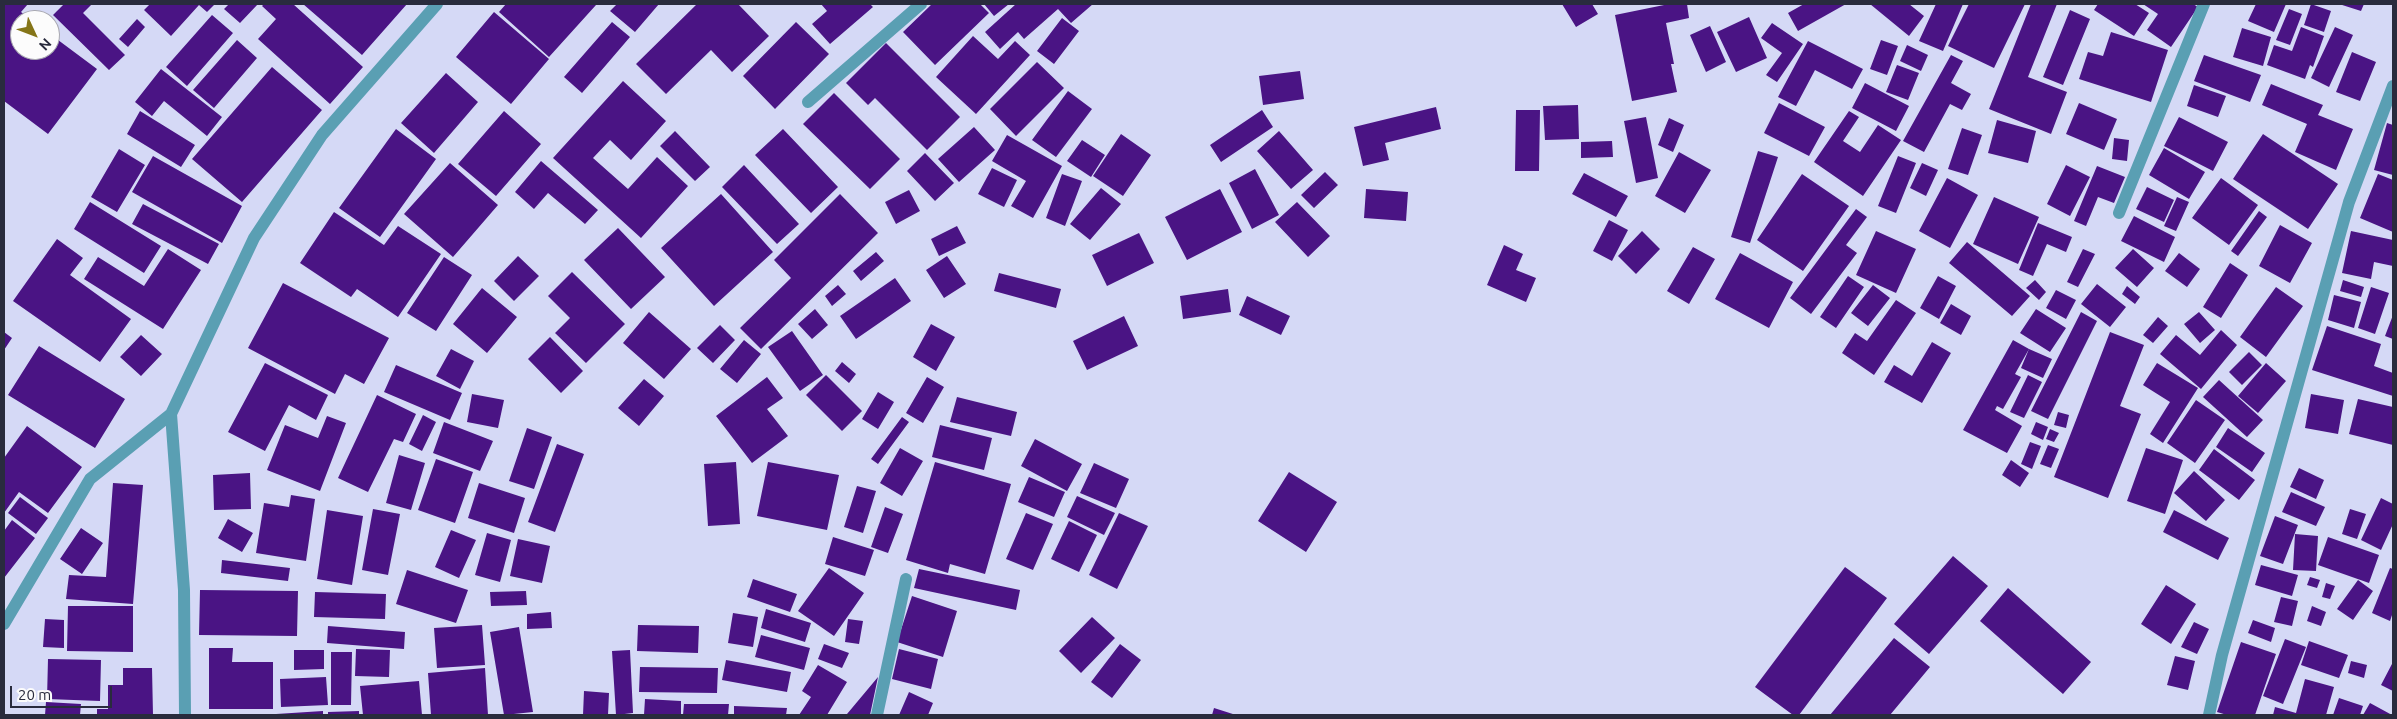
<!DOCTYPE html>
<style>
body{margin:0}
#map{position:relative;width:2397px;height:719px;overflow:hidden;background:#d5d9f6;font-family:Ubuntu,sans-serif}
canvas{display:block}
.frame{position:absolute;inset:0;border:5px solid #292b3d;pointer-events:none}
.north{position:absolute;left:10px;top:10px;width:50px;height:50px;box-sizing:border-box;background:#fcfcfc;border:1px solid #a8a8b0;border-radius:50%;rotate:133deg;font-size:14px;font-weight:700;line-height:20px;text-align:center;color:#292b3d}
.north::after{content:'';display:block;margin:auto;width:18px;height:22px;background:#857518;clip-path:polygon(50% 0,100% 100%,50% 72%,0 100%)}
.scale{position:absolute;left:10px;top:686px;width:102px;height:22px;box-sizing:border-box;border:2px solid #292b3d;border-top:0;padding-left:6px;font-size:15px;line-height:18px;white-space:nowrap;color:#292b3d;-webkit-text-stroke:4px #fcfcfc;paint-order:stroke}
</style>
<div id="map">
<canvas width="2397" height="719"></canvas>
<div class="frame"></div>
<div class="north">N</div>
<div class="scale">20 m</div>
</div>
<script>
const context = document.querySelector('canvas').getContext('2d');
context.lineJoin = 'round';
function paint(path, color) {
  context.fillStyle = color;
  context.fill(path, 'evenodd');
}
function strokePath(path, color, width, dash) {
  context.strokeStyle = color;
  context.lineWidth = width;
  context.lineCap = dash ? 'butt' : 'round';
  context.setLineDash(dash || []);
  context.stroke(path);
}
paint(new Path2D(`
 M4 4H28L21 12 31 20H20V50H50V34L97 69 48 134 4 101Z
 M64 4H92L83 13 125 55 109 70 53 15Z
 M150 4H215L207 12 199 5 171 36 144 10Z
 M229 4H258L240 23 224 9Z
 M264 4H293L363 67 330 104 258 39 276 19 262 6Z
 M303 4H407L362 55Z
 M506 4H594L596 5 549 57 499 12Z
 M617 4H659L635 32 610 11Z
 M697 4H738L769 36 732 72 711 50 666 94 636 64Z
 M821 4H870L873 7 830 44 812 24 827 11Z
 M932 4H980L989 13 935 65 903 32Z
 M984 4H1009L994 16Z
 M1016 4H1093L1071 23 1058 9 1024 39 1018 32 1000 49 985 32Z
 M1562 4H1592L1598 14 1576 27Z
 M1669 4H1687L1689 18 1666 23 1674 64H1671L1677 92 1632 101 1615 15Z
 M1804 4H1846L1798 31 1788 13Z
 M1870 4H1909L1924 16 1909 36Z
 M1936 4H1963L1943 51 1919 41Z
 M1969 4H2025L1994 68 1948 46Z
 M2031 4H2057L2028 77 2067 92 2051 134 1989 109Z
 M2098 4H2135L2149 13 2134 36 2094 10Z
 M2143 4H2193L2198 7 2171 47 2147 30 2158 14Z
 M2256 4H2286L2274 32 2248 21Z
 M2311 4 2331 11 2324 32 2304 25Z
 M2339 4H2364L2361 11Z
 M2289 9 2302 14 2290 45 2276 40Z
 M2070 10 2090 19 2063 85 2043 77Z
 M494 12 549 59 511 104 456 57Z
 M212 15 233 33 187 86 166 67Z
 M1749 17 1767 58 1736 72 1717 32Z
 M1062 18 1079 31 1054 64 1037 51Z
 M137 19 145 27 128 47 119 39Z
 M612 22 630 37 582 93 564 77Z
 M796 22 829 54 775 109 743 76Z
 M1772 23 1803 44 1777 82 1766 75 1782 53 1761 38Z
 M1710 26 1726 62 1706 72 1690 35Z
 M2301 27 2324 36 2313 67 2310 65 2305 79 2267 65 2274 45 2292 51Z
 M2335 27 2353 35 2329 87 2311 78Z
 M2242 28 2271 37 2263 66 2233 57Z
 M2111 32 2168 50 2151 102 2079 79 2088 52 2103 56Z
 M973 36 998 59 1015 41 1030 55 976 114 936 77Z
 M237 40 257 58 214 108 193 90Z
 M1881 40 1898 46 1887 75 1870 69Z
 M1808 41 1863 69 1852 89 1815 70 1796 106 1778 97Z
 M886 43 960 117 927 150 875 98 868 105 846 83Z
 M1907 45 1928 55 1921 71 1900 61Z
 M2352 52 2376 62 2360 101 2336 92Z
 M1951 55 1963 61 1951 83 1971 94 1962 110 1950 104 1924 152 1903 141Z
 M2204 55 2261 75 2250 102 2194 81Z
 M1037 62 1064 88 1016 136 990 109Z
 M1897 65 1919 73 1908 100 1886 92Z
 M272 67 322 110 242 202 192 159Z
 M161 69 222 117 207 136 164 101 152 116 135 102Z
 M1300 71 1304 99 1263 105 1259 76Z
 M446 73 478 102 434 153 401 123Z
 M623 81 666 121 631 160 610 140 593 158 628 189 657 157 688 186 641 238 553 158Z
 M1865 83 1909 106 1896 131 1852 108Z
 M2271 84 2323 105 2318 115 2353 129 2336 170 2295 152 2307 124 2262 105Z
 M2194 85 2226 96 2218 117 2187 106Z
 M1068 91 1092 109 1056 157 1032 140Z
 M834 93 900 159 870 189 803 124Z
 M1779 103 1825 127 1809 156 1764 133Z
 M2079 103 2117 119 2104 150 2066 134Z
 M1578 105 1579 139 1545 140 1543 106Z
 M1436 107 1441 129 1385 143 1389 160 1363 166 1354 127Z
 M1262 110 1273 127 1221 162 1210 145Z
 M1516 110H1540L1539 171H1515Z
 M140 111 195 145 181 167 127 134Z
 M504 111 541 144 496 196 458 164Z
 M1849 111 1859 117 1843 141 1860 152 1878 125 1901 140 1863 196 1814 162Z
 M1646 117 1658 178 1636 183 1624 121Z
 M2179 117 2228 142 2213 171 2164 146Z
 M1669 118 1684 125 1673 152 1658 145Z
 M1997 120 2036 131 2028 163 1988 153Z
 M2387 123 2393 125V175L2374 170Z
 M974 127 995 150 959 182 938 159Z
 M1962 128 1982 135 1968 175 1948 169Z
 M396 129 436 159 380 237 339 208Z
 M783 129 838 187 811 213 755 155Z
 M675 131 710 167 695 181 660 146Z
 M1279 131 1313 170 1291 189 1257 151Z
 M1121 134 1151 155 1123 196 1093 176Z
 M2263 134 2338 184 2308 229 2233 179Z
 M1007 135 1062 166 1033 218 1011 206 1026 181 992 161Z
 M2114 138 2129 140 2127 161 2112 159Z
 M1082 140 1105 155 1091 177 1067 161Z
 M1612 141 1613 157 1581 158V142Z
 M2164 148 2205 172 2189 199 2149 175Z
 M119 149 145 165 117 212 91 197Z
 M1758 151 1778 157 1750 243 1731 237Z
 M1679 152 1711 170 1685 213 1655 196Z
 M925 153 954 183 935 201 907 171Z
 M153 156 242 206 222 243 132 192Z
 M1898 156 1916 163 1896 213 1878 206Z
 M541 161 598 210 585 224 548 193 534 209 515 192Z
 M450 163 498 205 453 257 404 214Z
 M1922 163 1938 170 1926 196 1910 188Z
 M744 165 799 224 777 244 722 187Z
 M2066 165 2090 177 2070 216 2047 204Z
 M2097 166 2125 177 2114 203 2098 197 2086 226 2074 221Z
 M992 168 1017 180 1004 207 978 194Z
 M1255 169 1279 215 1252 229 1229 183Z
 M1325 172 1338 185 1314 208 1301 195Z
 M1584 173 1628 196 1616 217 1572 194Z
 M1062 174 1082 181 1065 226 1046 218Z
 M1802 174 1849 206 1803 271 1757 240Z
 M2378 174 2393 180V232L2360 218Z
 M1947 178 1978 195 1950 248 1919 231Z
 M2221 178 2258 205 2229 245 2192 218Z
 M2147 187 2174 200 2164 222 2136 209Z
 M1101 188 1121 204 1090 240 1070 224Z
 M1220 189 1242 232 1187 260 1165 217Z
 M1366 189 1408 192 1406 221 1364 218Z
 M909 190 920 211 896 224 885 202Z
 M721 194 773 252 714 306 661 248Z
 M840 194 878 233 761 349 740 328 791 278 774 260Z
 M1994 197 2039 217 2018 264 1973 244Z
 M2177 197 2189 202 2176 231 2164 226Z
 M90 202 161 246 144 273 74 229Z
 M1297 202 1330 236 1308 257 1275 222Z
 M143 204 219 244 208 264 132 224Z
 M1856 209 1867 217 1846 245 1857 253 1811 314 1790 298Z
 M2259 211 2267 217 2238 256 2231 251Z
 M334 212 384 245 398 226 441 254 398 317 357 289 351 297 300 263Z
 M2134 216 2175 237 2164 262 2121 241Z
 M1609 220 1628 230 1612 261 1593 251Z
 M2038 223 2072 237 2066 252 2047 244 2033 276 2019 270Z
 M2280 225 2312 243 2290 283 2259 266Z
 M957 226 966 243 939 256 931 239Z
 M618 228 665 277 631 309 584 260Z
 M1642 231 1660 249 1636 274 1618 256Z
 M1876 231 1916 249 1896 293 1856 275Z
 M2351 231 2393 240V266L2374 262 2371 279 2342 273Z
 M1139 233 1154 263 1107 286 1092 255Z
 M57 239 83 258 70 275 131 319 100 362 13 301Z
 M1967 242 2030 296 2012 316 1949 263Z
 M1504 245 1523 254 1516 270 1536 278 1526 302 1487 285Z
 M1693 247 1715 259 1689 304 1667 291Z
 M168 249 201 270 163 329 84 279 98 257 144 286Z
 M2083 249 2095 254 2078 287 2067 282Z
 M2133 249 2154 268 2137 287 2115 268Z
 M876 252 884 261 861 281 853 271Z
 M1740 253 1793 282 1769 328 1715 299Z
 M2179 253 2200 269 2187 287 2165 271Z
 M518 256 539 276 514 301 494 281Z
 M947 256 966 284 944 298 926 270Z
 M444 257 472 275 436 331 407 313Z
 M2230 263 2248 275 2221 318 2203 307Z
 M572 272 625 324 586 363 555 333 570 318 548 296Z
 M999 273 1061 289 1056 308 994 291Z
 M1848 276 1864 287 1836 328 1820 317Z
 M1938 276 1956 286 1939 319 1920 308Z
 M895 278 911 301 856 339 840 316Z
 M2035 280 2046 292 2039 300 2026 288Z
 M2343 280 2364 287 2361 297 2340 291Z
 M283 283 389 338 364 384 345 374 335 394 248 348Z
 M2097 284 2126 307 2110 327 2081 304Z
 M838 285 846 294 832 306 825 296Z
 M1873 285 1890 298 1868 326 1851 313Z
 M2127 286 2140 297 2135 304 2122 294Z
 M2276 287 2303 306 2266 357 2240 337Z
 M2371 287 2389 293 2375 334 2358 328Z
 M482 288 517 317 487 353 453 324Z
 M1228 289 1231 312 1183 319 1180 296Z
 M2056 290 2076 300 2066 319 2046 308Z
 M2334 295 2361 302 2354 328 2328 320Z
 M1247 296 1290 316 1281 335 1239 315Z
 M1896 300 1916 313 1874 375 1842 353 1855 333 1867 341Z
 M1951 304 1971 316 1961 335 1940 323Z
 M815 309 828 325 812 339 798 324Z
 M2036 309 2066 328 2050 352 2020 333Z
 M649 312 691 349 664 379 623 343Z
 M2081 312 2097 321 2048 419 2031 411Z
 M2199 312 2215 330 2200 343 2184 324Z
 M2393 315V339L2385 336Z
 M1124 316 1138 346 1087 370 1073 341Z
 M2158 317 2168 326 2153 343 2143 335Z
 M931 324 955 337 936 371 913 357Z
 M720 325 735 340 713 363 697 348Z
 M2327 326 2381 344 2374 366 2393 373V396L2312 370Z
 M2221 330 2237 345 2201 389 2160 354 2176 335 2200 355Z
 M792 331 823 375 800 391 768 347Z
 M4 332 12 338 4 350Z
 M2110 332 2144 345 2120 406 2141 414 2108 498 2054 477Z
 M141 335 162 354 141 376 120 357Z
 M550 337 583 371 561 393 528 359Z
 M744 340 761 354 737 383 720 369Z
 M2013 340 2029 349 2015 374 2021 377 2003 409 1997 406 1995 410 2022 426 2007 453 1963 430Z
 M1932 342 1951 353 1922 403 1884 382 1894 365 1912 376Z
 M39 346 125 399 95 448 8 395Z
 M451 349 474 361 460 389 436 376Z
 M2029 349 2052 359 2043 378 2021 368Z
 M2249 352 2262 365 2242 385 2229 372Z
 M842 362 856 374 849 383 835 371Z
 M265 363 328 395 316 420 289 405 265 451 228 432Z
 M2157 363 2198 388 2163 443 2150 434 2170 402 2143 385Z
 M2266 363 2286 381 2258 413 2238 396Z
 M396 365 462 393 450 420 384 392Z
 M826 375 862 411 842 431 806 395Z
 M2028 375 2042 382 2024 418 2010 412Z
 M767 377 783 398 767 409 788 436 752 463 716 416Z
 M927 377 944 387 923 423 906 413Z
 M644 379 664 396 639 426 618 408Z
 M2219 380 2263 420 2247 437 2203 397Z
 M878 392 894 402 878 429 862 419Z
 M472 394 504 400 498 428 467 422Z
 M2311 394 2344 400 2338 434 2305 428Z
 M377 395 416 414 403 442 394 439 368 492 338 478Z
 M957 397 1017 412 1011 436 950 422Z
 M2358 399 2393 407V445L2349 434Z
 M2196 400 2225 420 2195 463 2167 443Z
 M2058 412 2069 415 2066 428 2054 425Z
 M423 415 436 422 422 451 409 444Z
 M327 416 346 423 320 491 267 470 285 425 318 438Z
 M902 417 909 422 878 464 871 459Z
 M444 422 493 441 480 471 433 453Z
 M2036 422 2048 427 2043 440 2031 434Z
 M940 425 992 438 984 470 932 457Z
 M27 426 82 467 48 513 19 492 4 513V458Z
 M527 428 552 437 534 489 509 481Z
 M2228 428 2265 453 2252 472 2216 447Z
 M2050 429 2059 433 2054 442 2046 439Z
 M1035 439 1082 464 1067 491 1021 466Z
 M2030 442 2041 446 2032 469 2021 464Z
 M557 444 584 454 555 532 528 522Z
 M2048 445 2059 449 2051 468 2040 464Z
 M900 448 923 461 902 496 880 483Z
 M2146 448 2183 460 2165 514 2127 501Z
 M2214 449 2255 480 2239 500 2199 470Z
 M399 455 425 463 411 510 386 503Z
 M436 459 473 472 455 523 418 510Z
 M2011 460 2029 473 2020 487 2002 475Z
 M736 462 740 524 708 526 704 464Z
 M768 462 839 475 827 530 757 516Z
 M935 462 1011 484 985 574 950 564 948 573 906 560Z
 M1094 463 1129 479 1116 508 1080 493Z
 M2299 468 2324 480 2316 499 2290 487Z
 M2194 471 2225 500 2206 521 2174 493Z
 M1289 472 1337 502 1306 552 1258 521Z
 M250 473 251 509 214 510 213 475Z
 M1029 477 1065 492 1054 517 1018 502Z
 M113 483 143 485 133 604 66 599 69 575 106 577Z
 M479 483 525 498 514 533 468 518Z
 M857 486 876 491 863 533 844 527Z
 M2291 492 2325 507 2316 526 2282 512Z
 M291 495 315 499 306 561 256 553 264 503 289 507Z
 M1077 496 1115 513 1104 535 1067 517Z
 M20 497 48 518 36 534 8 513Z
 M2381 498 2393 504V524L2381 550 2361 540Z
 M885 507 903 514 888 553 871 547Z
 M373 509 400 514 388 575 362 570Z
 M2350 509 2366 514 2357 539 2342 534Z
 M327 510 363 516 352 585 317 579Z
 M2174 510 2229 538 2218 560 2163 532Z
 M1026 513 1053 524 1033 570 1006 559Z
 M1119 513 1148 526 1117 589 1089 575Z
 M2275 516 2298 525 2283 564 2260 556Z
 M228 519 253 533 242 552 218 538Z
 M12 520 35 538 4 578V531Z
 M1069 521 1097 535 1079 572 1051 559Z
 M81 528 103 543 82 574 60 559Z
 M451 530 476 540 459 578 435 567Z
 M487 533 511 540 500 582 475 575Z
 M2295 534 2318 536 2316 571 2293 570Z
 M833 537 874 550 865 576 825 564Z
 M2328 537 2379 555 2369 583 2318 565Z
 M518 539 550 546 542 583 510 576Z
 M1953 556 1988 586 1929 654 1894 624Z
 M222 560 290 568 288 581 221 573Z
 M2261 565 2298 575 2292 596 2255 585Z
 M1845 567 1887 598 1799 715H1793L1755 687Z
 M829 568 864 593 834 636 798 611Z
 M2390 568 2393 569V612L2390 621 2372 613Z
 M919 569 1020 590 1016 610 914 588Z
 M407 570 468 590 456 623 396 604Z
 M2310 577 2320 580 2317 588 2307 585Z
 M753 579 797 594 790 612 747 597Z
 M2358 580 2373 591 2353 620 2337 609Z
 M2326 583 2335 586 2330 599 2322 597Z
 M2166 585 2196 604 2171 644 2141 624Z
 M2008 588 2091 662 2063 694 1980 621Z
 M200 590 298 591 297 636 199 635Z
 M526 591 527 605 491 606 490 592Z
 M315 592 386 594 385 619 314 617Z
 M912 596 957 611 943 657 897 642Z
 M2281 597 2298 601 2292 626 2274 622Z
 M68 606H133V652L67 651Z
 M2312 606 2326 612 2321 626 2307 621Z
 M766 609 811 623 805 642 761 628Z
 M551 612 552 628 527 629V614Z
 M733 613 758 617 753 647 728 643Z
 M1092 617 1115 638 1081 673 1059 651Z
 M45 619 64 620V648L43 647Z
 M848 619 863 621 859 644 845 642Z
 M2253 620 2275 628 2271 642 2248 633Z
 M2194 622 2209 629 2197 654 2181 647Z
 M482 625 485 665 437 668 434 628Z
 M638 625 699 626 698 653 637 651Z
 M328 626 405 632 404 649 327 643Z
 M519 627 533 712 504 715 490 632Z
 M761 635 810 648 804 670 755 657Z
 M1894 638 1930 667 1890 715H1830Z
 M2285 639 2306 647 2283 704 2263 696Z
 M2309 641 2348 655 2339 678 2301 665Z
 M2241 642 2276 654 2255 715H2227L2217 712Z
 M824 644 849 653 842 668 818 659Z
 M1120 644 1141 660 1112 698 1091 682Z
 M209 648H233L232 662H273V709H209Z
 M356 649 390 650 389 677 355 676Z
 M899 649 938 659 931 689 892 679Z
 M294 650H324V669L294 670Z
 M630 650 633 713 616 715 612 651Z
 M331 652H352L351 705H331Z
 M2175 656 2195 661 2188 690 2167 685Z
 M48 659 101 660 100 701 47 699Z
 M726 660 791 672 787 692 722 680Z
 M2351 661 2367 665 2364 678 2348 673Z
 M2393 662V691L2381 685Z
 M818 665 847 682 827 715H799L811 697 802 691Z
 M640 667 718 668 717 693 639 692Z
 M123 668H152L153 715H97V709H108V685H123Z
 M485 668 488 715H431L428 673Z
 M326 677 328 705 281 707 280 679Z
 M878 677 870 715H848L847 714Z
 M2305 679 2334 687 2326 715H2273L2275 707 2296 713Z
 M419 681 422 715H363L360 686Z
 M584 691 609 693 608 715H583Z
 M909 692 933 703 928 715H899Z
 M2339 698 2363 706 2360 715H2333Z
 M645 699 681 701V715H644Z
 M46 702 81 704 80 715H45Z
 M2370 703 2392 715H2363Z
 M684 704H729L728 715H683Z
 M734 706 787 708 786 715H734Z
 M1214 708 1236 715H1212Z
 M323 711V715H276V714Z
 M359 711V715H328V712Z`), '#4a1484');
strokePath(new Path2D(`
 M808 102 921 4
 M2119 213 2204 4
 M4 624 90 479 171 414
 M185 715 184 590 171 414 254 238 322 135 437 4
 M877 715 906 579
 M2209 715 2222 655 2349 202 2393 86`), '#5a9fb3', 12);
</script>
